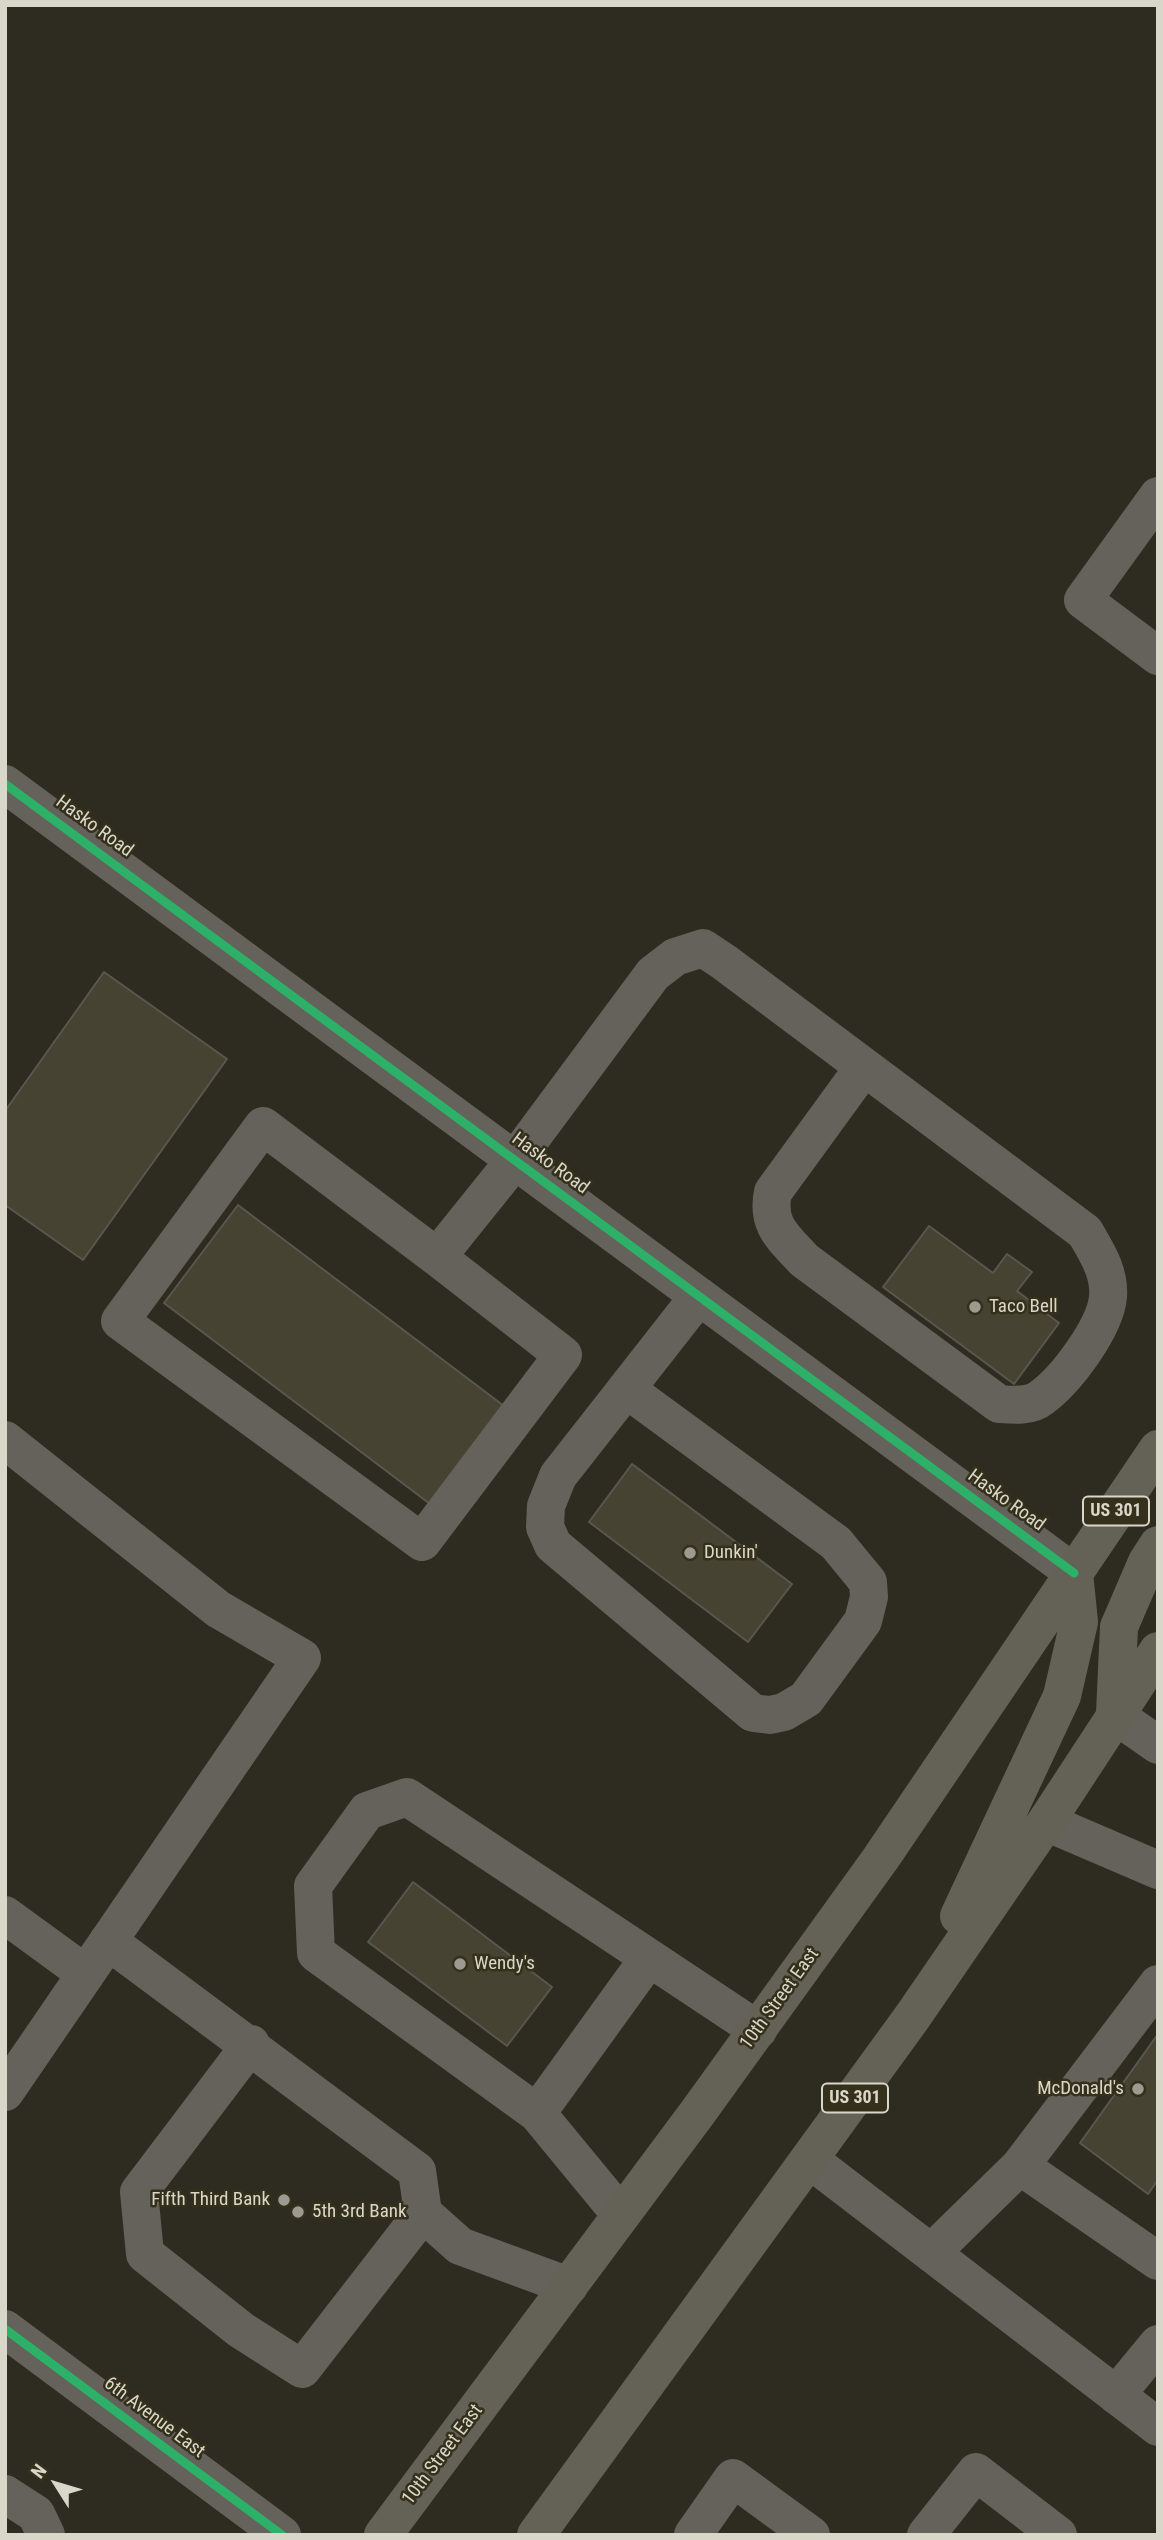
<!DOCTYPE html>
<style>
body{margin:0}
#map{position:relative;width:1163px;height:2540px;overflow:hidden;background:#2e2c21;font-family:"Roboto Condensed",sans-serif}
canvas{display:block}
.frame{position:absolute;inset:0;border:7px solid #d9d7ca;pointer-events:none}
.north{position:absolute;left:21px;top:2449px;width:70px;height:70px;-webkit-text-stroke:5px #34301b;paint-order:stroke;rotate:307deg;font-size:19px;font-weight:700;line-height:28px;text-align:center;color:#d9d7ca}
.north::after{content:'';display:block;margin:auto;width:24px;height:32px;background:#d9d7ca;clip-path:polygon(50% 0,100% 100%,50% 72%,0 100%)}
</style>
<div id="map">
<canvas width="1163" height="2540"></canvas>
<div class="frame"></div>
<div class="north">N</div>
</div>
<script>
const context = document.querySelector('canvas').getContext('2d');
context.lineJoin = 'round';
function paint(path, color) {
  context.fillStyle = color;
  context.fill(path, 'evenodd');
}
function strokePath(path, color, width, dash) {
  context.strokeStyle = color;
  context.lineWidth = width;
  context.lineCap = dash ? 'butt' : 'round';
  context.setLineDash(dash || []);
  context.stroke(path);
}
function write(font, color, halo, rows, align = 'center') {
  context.font = font + ' "Roboto Condensed",sans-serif';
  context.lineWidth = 5;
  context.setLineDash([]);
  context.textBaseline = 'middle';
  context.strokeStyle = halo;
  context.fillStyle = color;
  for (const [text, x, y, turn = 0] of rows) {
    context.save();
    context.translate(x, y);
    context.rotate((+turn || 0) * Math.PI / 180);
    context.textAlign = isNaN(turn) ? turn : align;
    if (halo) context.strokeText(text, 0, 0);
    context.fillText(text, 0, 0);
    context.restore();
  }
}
const building = new Path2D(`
 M104 972 227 1059 83 1260 5 1205V1111Z
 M238 1205 504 1406 430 1504 164 1303Z
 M929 1226 993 1273 1007 1254 1032 1272 1017 1291 1059 1323 1014 1384 883 1287Z
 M632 1464 792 1584 748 1642 589 1522Z
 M413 1882 552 1987 507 2046 368 1942Z
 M1158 2034V2180L1148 2194 1080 2143Z`);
paint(building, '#464333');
strokePath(building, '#59574e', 2);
strokePath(new Path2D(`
 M1158 496 1083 600 1158 656
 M5 784 1074 1573
 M437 1257 563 1355 422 1542 120 1321 263 1126 437 1257 515 1160 653 974 675 957 703 948 724 962 1085 1232C1097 1253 1110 1272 1108 1297 1105 1328 1066 1380 1041 1398 1030 1407 1012 1405 999 1404L804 1260C783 1237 766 1225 773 1192L864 1067
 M626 1389 836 1543 868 1582 869 1597 863 1621 806 1699 784 1712 770 1715 753 1713 553 1545 545 1527 546 1506 558 1476 699 1296
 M5 1440 218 1609 302 1658 5 2092
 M1115 1715 1158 1745
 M1046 1822 1158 1870
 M5 1915 86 1974
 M108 1941 417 2171 423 2213 460 2246 569 2286
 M251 2044 139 2192 145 2254 241 2330 302 2369 423 2213
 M537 2113 649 1958
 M810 2160 1158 2427
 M1020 2166 1158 2261
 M621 2215 537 2113 316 1953 313 1886 367 1811 407 1797 758 2030
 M931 2253 1020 2166 1158 1984
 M5 2329 282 2535
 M1116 2395 1158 2344
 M5 2494 36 2514 46 2535
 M693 2535 733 2478 811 2535
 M926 2535 976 2472 1058 2535`), '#64625a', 38);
strokePath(new Path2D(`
 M1115 1713 1119 1627 1147 1562 1158 1545
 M959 1916 1062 1696 1079 1622 1074 1573
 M383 2535 698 2112 881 1858 1158 1449
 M536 2535 913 2016 1046 1822 1158 1651`), '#646257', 38);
strokePath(new Path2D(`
 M5 784 1074 1573
 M5 2329 282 2535`), '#2db169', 9);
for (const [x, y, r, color] of [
 [975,1307,7,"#9d9b8f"],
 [690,1553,7,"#9d9b8f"],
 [460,1964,7,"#9d9b8f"],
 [1138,2089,7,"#9d9b8f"],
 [284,2200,7,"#9d9b8f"],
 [298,2212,7,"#9d9b8f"]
]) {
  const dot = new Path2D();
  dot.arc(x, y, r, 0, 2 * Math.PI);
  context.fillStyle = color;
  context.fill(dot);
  strokePath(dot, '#34301b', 2.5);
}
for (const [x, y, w] of [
 [1116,1511,66],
 [855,2098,66]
]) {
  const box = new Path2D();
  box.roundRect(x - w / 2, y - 14.5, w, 29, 5);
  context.fillStyle = '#34301b';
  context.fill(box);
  strokePath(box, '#d9d7ca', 2);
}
write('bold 18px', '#d9d7ca', null, [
 ["US 301",1116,1511],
 ["US 301",855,2098]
]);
write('19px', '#d9d7ca', '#34301b', [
 ["Hasko Road",94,827,36],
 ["Hasko Road",550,1164,36],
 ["Hasko Road",1006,1501,36],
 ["10th Street East",780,1999,-54],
 ["6th Avenue East",154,2418,37],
 ["10th Street East",443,2455,-53]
]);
write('19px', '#d9d7ca', '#34301b', [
 ["Taco Bell",989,1307],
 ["Dunkin'",704,1553],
 ["Wendy's",474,1964],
 ["McDonald's",1124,2089,"right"],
 ["Fifth Third Bank",270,2200,"right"],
 ["5th 3rd Bank",312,2212]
], 'left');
</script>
